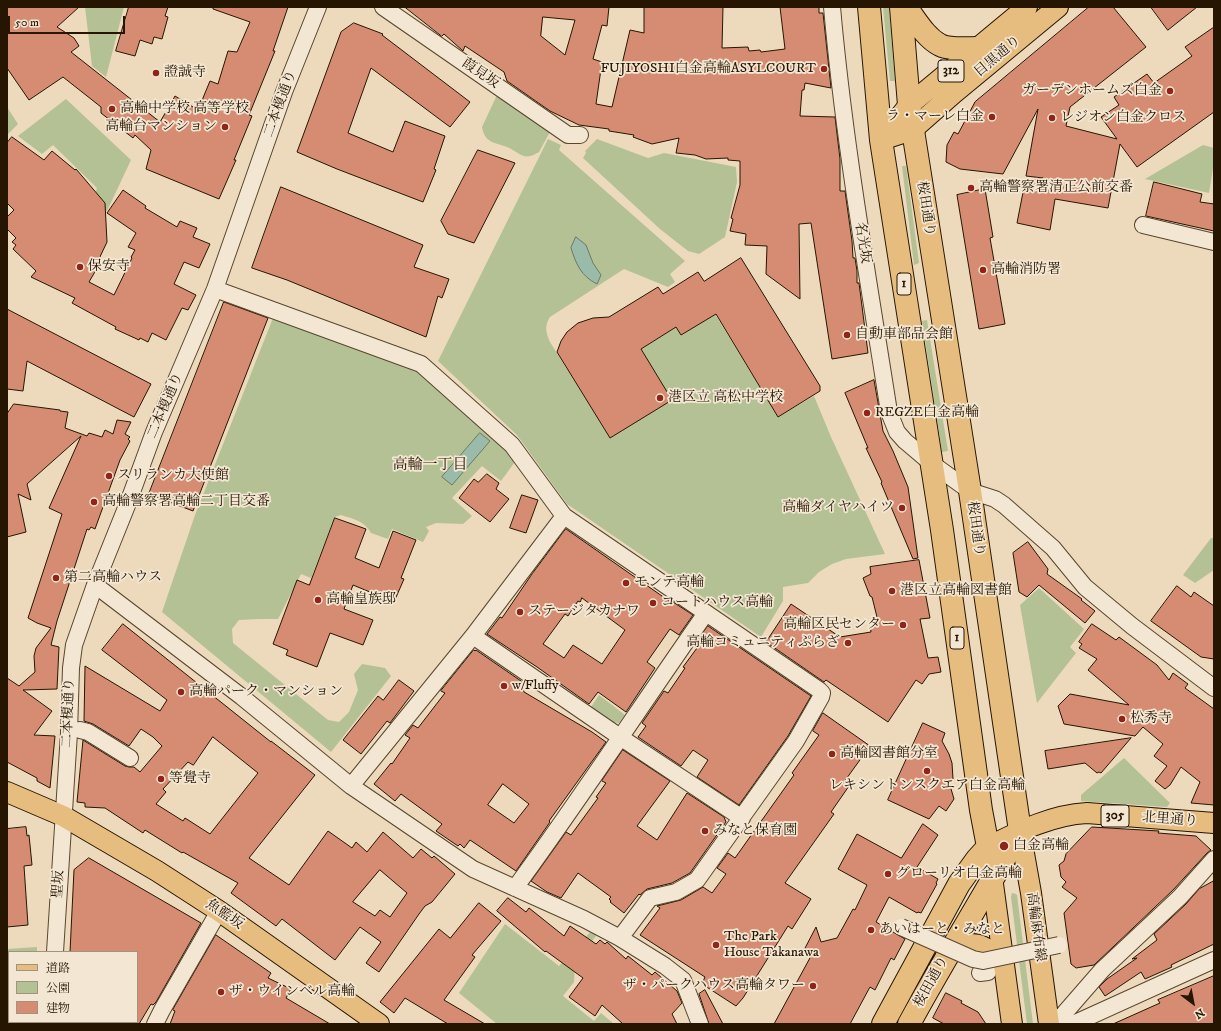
<!DOCTYPE html>
<meta charset="utf-8">
<style>
body{margin:0}
#map{position:relative;width:1221px;height:1031px;overflow:hidden;background:#eddabc;font-family:"IM FELL DW Pica","Noto Serif JP",serif}
canvas{display:block}
.frame{position:absolute;inset:0;border:8px solid #261500;pointer-events:none}
.legend{position:absolute;left:8px;top:951px;width:130px;height:72px;box-sizing:border-box;background:#f3e7d3;border:1px solid #a1937f;margin:0;padding:5px 7px;list-style:none;font-size:12px;color:#261500}
.legend li{display:flex;align-items:center;gap:8px;height:20px}
.legend b{width:20px;border:1px solid #a1937f}
.north{position:absolute;left:1173px;top:983px;width:40px;height:40px;-webkit-text-stroke:3px #f3e7d3;paint-order:stroke;rotate:148deg;font-size:11px;font-weight:700;line-height:16px;text-align:center;color:#261500}
.north::after{content:'';display:block;margin:auto;width:14px;height:18px;background:#261500;clip-path:polygon(50% 0,100% 100%,50% 72%,0 100%)}
.scale{position:absolute;left:8px;top:16px;width:117px;height:18px;box-sizing:border-box;border:2px solid #261500;border-top:0;padding-left:5px;font-size:12px;line-height:14px;white-space:nowrap;color:#261500;-webkit-text-stroke:3px #f3e7d3;paint-order:stroke}
</style>
<div id="map">
<canvas width="1221" height="1031"></canvas>
<div class="frame"></div>
<ul class="legend">
<li><b style="height:5px;background:#e6bd7e"></b>道路</li>
<li><b style="height:11px;background:#b3c195"></b>公園</li>
<li><b style="height:11px;background:#d58c73"></b>建物</li>
</ul>
<div class="north">N</div>
<div class="scale">50 m</div>
</div>
<script>
const context = document.querySelector('canvas').getContext('2d');
context.lineJoin = 'round';
function paint(path, color) {
  context.fillStyle = color;
  context.fill(path, 'evenodd');
}
function strokePath(path, color, width, dash) {
  context.strokeStyle = color;
  context.lineWidth = width;
  context.lineCap = dash ? 'butt' : 'round';
  context.setLineDash(dash || []);
  context.stroke(path);
}
function write(font, color, halo, rows, align = 'center') {
  context.font = font + ' "IM FELL DW Pica","Noto Serif JP",serif';
  context.lineWidth = 3.5;
  context.setLineDash([]);
  context.textBaseline = 'middle';
  context.strokeStyle = halo;
  context.fillStyle = color;
  for (const [text, x, y, turn = 0] of rows) {
    context.save();
    context.translate(x, y);
    context.rotate((+turn || 0) * Math.PI / 180);
    context.textAlign = isNaN(turn) ? turn : align;
    if (halo) context.strokeText(text, 0, 0);
    context.fillText(text, 0, 0);
    context.restore();
  }
}
paint(new Path2D(`
 M85 7H124L106 77 92 66Z
 M883 7H889L895 81H890Z
 M497 95 551 130 539 152C523 162 521 153 507 147 495 142 485 144 482 127Z
 M66 99 131 160 107 211 93 201 97 188 53 145 42 154 18 136Z
 M7 107 18 124 7 135Z
 M548 139 561 145 559 150 685 261 670 274 675 282 668 287 624 269 550 317C544 326 546 333 550 342L610 438 672 400 641 349 676 327 681 335 715 314 778 417 814 396 831 437 885 554 846 559 832 564 819 572 808 583 783 587V601L761 637 567 504 517 435 438 361Z
 M597 139 648 158 664 153 736 167 737 182 725 237 699 254 688 251 660 229 583 158 586 153 585 151Z
 M1203 145 1214 148V162L1209 193 1145 179Z
 M902 166H906L919 263 914 265Z
 M273 318 419 366 517 459 501 481 482 466 452 498 472 516 463 524 436 523 426 527 429 531 423 542 392 529 388 539 371 533C365 521 353 519 341 515L335 517 311 578 301 574 278 619H259L239 620 232 629 233 643 328 720 339 722 349 712 358 690 354 674 362 664 385 668 391 676 331 752 162 612 195 515Z
 M927 320 948 451 942 452 922 321Z
 M1211 538H1214V570L1195 583 1183 575Z
 M1039 588 1084 629 1070 647 1076 653 1037 703 1020 605Z
 M599 695 625 715 619 723 611 722 591 707Z
 M1124 758 1170 803 1167 807 1081 801V795Z
 M1012 893 1016 894 1017 895 1033 1024H1027L1011 897Z
 M505 924 559 966 592 930 596 936 575 963 574 982 563 996 594 1021 601 1013 614 1024H497L459 993Z
 M37 947V952H9V976L7 975V949Z`), '#b3c195');
const water = new Path2D(`
 M576 237 586 245 593 263 601 275 597 284C581 276 576 264 571 248Z
 M480 433 490 441 452 485 442 477Z`);
paint(water, '#9bbbaa');
strokePath(water, '#6c7966', 1);
const building = new Path2D(`
 M7 7H79L57 27 74 38 79 46 71 52 160 122 175 96 198 110 210 81 218 84 228 51 237 52 250 22 213 9V7H288L273 51H275L249 115 252 116 234 160H236L219 199 146 169 151 150 135 135 133 138 101 113V107L63 77 29 100 7 68Z
 M129 7H168L165 16 168 17 162 39 154 37 152 44 140 40 135 56 116 51Z
 M405 7H609L607 26 602 25 593 59 602 62 596 104 612 107 630 30 644 33V7H723L722 48 748 47 749 51 760 50 761 52 785 49 780 7H819V13H823L831 88 805 83 804 90H802L800 116 835 117 840 159V191H845L852 241 853 258H855L857 271V283H859L868 353 832 359 811 223 799 224 800 299 766 274 767 246 745 245 746 234 730 231 733 219 731 218 740 185V161L728 160V158L706 159 695 155 676 153 679 138 652 144 633 137 634 135 609 131V129L579 125 550 111 507 81 504 72 465 46 463 51 444 34 442 36ZM543 17 575 20 565 55 541 36Z
 M1089 7H1113L1146 47 1070 107 1066 126 1117 139 1101 117 1119 105 1114 97 1147 74 1154 83 1192 56 1185 47 1214 27V112L1137 167 1120 144 1108 208 1055 199 1050 230 1017 223 1025 182 1043 178 1026 176 1038 109 1003 174 960 169 946 162 947 145 954 132 958 134 975 102Z
 M1151 7H1197L1168 30Z
 M354 23 383 34 382 35 470 102 450 127 371 68 348 133 393 152 405 121 445 136 434 169 436 170 423 202 337 169 297 152 341 32Z
 M12 137 44 160 52 151 75 170 76 169 105 203 107 242 98 261 94 269 96 270 89 282 114 295 132 258 131 257 135 250 128 247 136 233 107 213 123 190 146 206 145 208 177 227 180 221 197 228 193 237 210 244 199 268 184 262 174 284 196 295 188 310 182 308 166 340 152 333 148 342 140 338 139 340 115 329 116 327 72 303 75 298 31 277 36 271 13 249 16 245 12 242 16 238 7 229V217L14 210 7 203V143Z
 M478 150 515 163 474 243 448 234 441 221Z
 M1154 182 1202 194 1200 202 1214 204V231L1146 216Z
 M281 187 423 245 414 267 449 279 442 298 438 296 426 337 287 280 252 268Z
 M985 189 993 237 990 238 1005 324 979 329 957 195Z
 M741 258 820 386V391L778 417 716 314 681 335 676 327 641 349 672 400 610 438 557 352 561 341 567 332 578 323 593 318 609 317 658 287 663 294 698 272 704 281Z
 M224 302 268 318 193 511 149 494Z
 M7 309 151 384 134 417 27 361 23 391 7 389Z
 M874 380 883 431 893 451 908 487 918 558 913 559 881 483 882 482 866 448H868L845 393Z
 M14 404 60 410V411L68 412 65 428 87 436 89 433 102 437 105 430 113 434 117 420 131 422 125 434 130 437 128 439 130 441 120 460 95 529 91 527 89 530 87 529 57 621 51 645 59 647 57 689 23 690 52 711 34 735 55 736 50 788 37 781V778L7 762V678L19 686 35 672 34 656 36 648 51 628 37 623 28 618 62 514 49 508 81 436 27 484 31 500 18 494 26 532 7 537V414Z
 M487 474 499 483 496 489 509 499 490 522 459 498 474 479 478 482Z
 M522 495 538 500 526 533 510 528Z
 M335 518 366 529 355 558 379 568 393 531 416 540 401 578 404 579 394 602 353 585 344 609 373 620 363 645 330 633 317 667 286 655 288 650 273 644 297 580 309 585Z
 M566 529 672 603 673 602 693 615 679 635 670 629 647 662 655 668 626 712 598 692 589 704 537 667 487 634 500 617 502 618 532 574ZM582 598 625 630 602 664 573 645 564 658 543 644 565 614 568 616 578 601 580 602Z
 M1028 542 1048 569 1047 574 1082 599 1081 600 1095 611 1085 623 1039 585 1027 597 1019 592 1013 553Z
 M919 560 930 618 920 619 928 658 938 657 941 672 929 674 922 684 916 680 888 722 826 680 824 682 766 642 791 604 840 637 871 632 870 622 878 621 872 597 870 596 863 578 871 574 870 567Z
 M1177 586 1191 597 1194 592 1214 606V659L1201 657 1151 621Z
 M123 624 271 742V741L315 775 249 858 289 885 328 831 352 848 356 842 367 852 383 832 413 858 421 849 432 858 434 856 455 874 432 902 425 906 419 914 379 972 366 963 381 942 360 927 335 960 282 919 276 926 231 893 238 883 183 852 182 853 145 830 143 833 105 808 85 807V803L77 802 83 740 125 766 129 767H134L140 772 162 746 153 737 141 729 129 746 93 724 84 721 85 666 160 711 167 700 102 650ZM213 737 258 773 210 834 185 818 183 821 156 804 166 792 163 789 188 762 193 765ZM380 870 407 893 390 917 380 910 375 916 353 902Z
 M1092 624 1116 640 1119 637 1157 665 1169 680 1173 673 1188 684 1185 688 1214 709V805L1191 803 1200 782 1181 767 1170 785 1165 789 1155 781 1167 766 1154 756 1163 744 1143 727 1135 736 1064 724 1058 706 1070 694 1129 705 1088 670 1097 659 1079 648 1082 644 1079 642Z
 M708 626 811 696 788 736 739 805 697 777 708 760 693 750 681 766 638 737 646 726 642 723 664 691 668 693 685 668 683 667 697 648 694 646Z
 M474 650 475 651 476 650 521 681 524 692 592 732 606 742 549 821 550 822 516 871 470 840 464 848 460 844 458 846 436 831 442 824 401 794 395 801 374 784 391 763 392 764 410 738 405 735 413 725 418 728 445 693 441 691ZM503 784 529 804 514 823 488 805Z
 M399 680 414 691 390 723 387 721 361 754 343 740 378 696 383 700Z
 M823 713 870 746 844 782 849 786 831 812 834 814 785 883 811 899 792 929 788 926 743 998 736 1006 702 984 705 977 640 935 660 908 657 906 681 900 703 887 712 893 726 874 717 868 728 853 735 858 794 775 792 773 819 735 813 731Z
 M923 723 945 733 942 741 949 754 952 763 953 779 949 782 954 799 946 811 939 806 929 819 888 800Z
 M1131 738 1101 773 1099 772 1097 773 1085 763 1048 769 1045 751Z
 M623 750 670 781 637 826 657 840 687 793 724 817 726 822 690 873 672 883 647 889 640 895 639 894 624 913 610 902 611 901 609 899 611 897 578 873 561 898 547 892 531 881 566 832 571 835 598 798 596 797 606 783 602 781Z
 M923 824 938 835 917 867 938 879 936 883 937 884 921 913 918 912 917 913 889 897 876 922 905 939 894 960 891 958 875 990 870 987 850 1024H774L811 956 803 952 816 927 821 942 837 938 853 909 855 910 867 885 838 869 857 834 901 858Z
 M26 827 27 836 29 835 32 865 24 866 28 925 7 927V829Z
 M1092 827 1159 831 1158 833 1196 836 1211 850 1207 853 1173 890 1094 965 1076 968 1071 964 1064 913 1077 898 1062 887 1066 882 1061 877 1059 865 1064 861 1066 854Z
 M89 858 201 923 156 1002 153 1005 151 1004 139 1024H137V952H70L74 870Z
 M1214 881V944L1171 965 1172 967 1145 979 1141 972 1105 996 1099 987 1107 979 1137 958 1132 959 1157 940 1154 934 1186 904 1199 889Z
 M508 898 526 912 529 908 564 936 570 926 596 944 600 940 605 944 607 942 626 959 628 956 652 975 655 972 677 991 682 1003 672 1014 677 1024H623L602 1005 595 1016 569 997 583 978 546 951 545 952 497 911Z
 M479 903 501 921 472 955 475 957 444 1000 485 1024H448L405 998 394 1013 380 1002 439 929 450 938Z
 M216 935 271 973 268 978 291 989 286 998 330 1024H170L175 1011 173 1010Z
 M1214 976V1024H1113L1160 1003 1158 1000Z
 M705 990 723 1024H709L699 994Z
 M946 993 962 1001 961 1003 978 1012 986 1024H944L933 1018Z`);
paint(building, '#d58c73');
strokePath(building, '#261500', 1);
const minor = new Path2D(`
 M383 7 568 135H580
 M832 7C844 143 868 277 889 412L897 432 905 441 931 463 970 491 995 499 1004 505 1053 548 1085 587 1132 626 1214 688
 M1143 225 1214 242
 M95 585 242 697 351 786 473 869 584 919 620 938 650 898 676 892 697 880 796 741 821 697 822 693 819 690 564 516 512 445 421 364 215 289
 M473 636 620 737 742 818
 M80 730 88 732 130 758
 M351 786 473 636 564 516
 M515 888C581 798 642 704 706 613
 M620 938 665 966 683 980 700 1024
 M55 952 69 733 71 668 74 645 95 585 128 503 154 432 215 289 284 92 318 7
 M980 973 988 972 987 960
 M54 1022V1024
 M155 1024 162 1010 219 911
 M1055 1024 1102 970 1180 897 1214 859
 M1073 1024 1214 960`);
const major = new Path2D(`
 M881 140 912 130 954 93 1058 7
 M881 140 909 105 1027 7
 M7 792 63 816 157 871 219 911 379 1024
 M1020 831 1031 893 1049 1024
 M946 956C973 936 982 943 1004 963
 M1012 1024 988 847C1020 831 1051 815 1087 813L1214 823`);
const highway = new Path2D(`
 M869 7 881 140 942 530 981 810 988 847 977 859 959 884 883 1024
 M901 7 909 105 970 491 1020 831C984 896 944 959 909 1024
 M906 7C916 20 925 37 940 45 950 50 967 48 978 48`);
strokePath(minor, '#58462f', 18);
strokePath(major, '#261500', 22);
strokePath(highway, '#261500', 24);
strokePath(minor, '#f3e7d3', 16);
strokePath(major, '#e6bd7e', 20);
strokePath(highway, '#e6bd7e', 22);
const minorBridge = new Path2D(`
 M901 927 973 959 983 961 1059 945`);
strokePath(minorBridge, '#58462f', 18, []);
strokePath(minorBridge, '#f3e7d3', 16);
for (const [x, y, r, color] of [
 [824,69,4,"#8f2418"],
 [156,73,4,"#8f2418"],
 [1170,91,4,"#8f2418"],
 [112,109,4,"#8f2418"],
 [992,117,4,"#8f2418"],
 [1052,118,4,"#8f2418"],
 [225,127,4,"#8f2418"],
 [971,188,4,"#8f2418"],
 [80,267,4,"#8f2418"],
 [983,270,4,"#8f2418"],
 [847,335,4,"#8f2418"],
 [660,398,4,"#8f2418"],
 [867,413,4,"#8f2418"],
 [109,476,4,"#8f2418"],
 [94,502,4,"#8f2418"],
 [902,508,4,"#8f2418"],
 [56,578,4,"#8f2418"],
 [626,583,4,"#8f2418"],
 [892,591,4,"#8f2418"],
 [318,600,4,"#8f2418"],
 [653,603,4,"#8f2418"],
 [520,612,4,"#8f2418"],
 [903,625,4,"#8f2418"],
 [848,643,4,"#8f2418"],
 [504,686,4,"#8f2418"],
 [181,692,4,"#8f2418"],
 [1122,719,4,"#8f2418"],
 [832,754,4,"#8f2418"],
 [927,771,4,"#8f2418"],
 [161,779,4,"#8f2418"],
 [705,831,4,"#8f2418"],
 [1004,846,5,"#8f2418"],
 [888,874,4,"#8f2418"],
 [871,930,4,"#8f2418"],
 [716,945,4,"#8f2418"],
 [813,986,4,"#8f2418"],
 [221,992,4,"#8f2418"]
]) {
  const dot = new Path2D();
  dot.arc(x, y, r, 0, 2 * Math.PI);
  context.fillStyle = color;
  context.fill(dot);
  strokePath(dot, '#f3e7d3', 1.5);
}
for (const [x, y, w] of [
 [951,71,26],
 [904,284,14],
 [957,638,14],
 [1115,816,28]
]) {
  const box = new Path2D();
  box.roundRect(x - w / 2, y - 11, w, 22, 3);
  context.fillStyle = '#f3e7d3';
  context.fill(box);
  strokePath(box, '#261500', 1);
}
write('bold 13px', '#261500', null, [
 ["312",951,71],
 ["1",904,284],
 ["1",957,638],
 ["305",1115,816]
]);
write('14px', '#261500', '#f3e7d3', [
 ["目黒通り",998,57,-40],
 ["葭見坂",480,74,34],
 ["二本榎通り",281,104,-70],
 ["桜田通り",925,209,81],
 ["名光坂",862,243,81],
 ["二本榎通り",166,406,-67],
 ["桜田通り",975,529,82],
 ["二本榎通り",69,713,-88],
 ["北里通り",1170,820,4],
 ["聖坂",59,884,-87],
 ["魚籃坂",224,915,34],
 ["高輪麻布線",1035,927,82],
 ["桜田通り",932,982,-61]
]);
write('14px', '#261500', '#f3e7d3', [
 ["FUJIYOSHI白金高輪ASYLCOURT",816,69,"right"],
 ["證誠寺",164,73],
 ["ガーデンホームズ白金",1162,91,"right"],
 ["高輪中学校 高等学校",120,109],
 ["ラ・マーレ白金",984,117,"right"],
 ["レジオン白金クロス",1060,118],
 ["高輪台マンション",217,127,"right"],
 ["高輪警察署清正公前交番",979,188],
 ["保安寺",88,267],
 ["高輪消防署",991,270],
 ["自動車部品会館",855,335],
 ["港区立 高松中学校",668,398],
 ["REGZE白金高輪",875,413],
 ["スリランカ大使館",117,476],
 ["高輪警察署高輪二丁目交番",102,502],
 ["高輪ダイヤハイツ",894,508,"right"],
 ["第二高輪ハウス",64,578],
 ["モンテ高輪",634,583],
 ["港区立高輪図書館",900,591],
 ["高輪皇族邸",326,600],
 ["コートハウス高輪",661,603],
 ["ステージタカナワ",528,612],
 ["高輪区民センター",895,625,"right"],
 ["高輪コミュニティぷらざ",840,643,"right"],
 ["w/Fluffy",512,686],
 ["高輪パーク・マンション",189,692],
 ["松秀寺",1130,719],
 ["高輪図書館分室",840,754],
 ["等覺寺",169,779],
 ["レキシントンスクエア白金高輪",927,786,"center"],
 ["みなと保育園",713,831],
 ["白金高輪",1013,846],
 ["グローリオ白金高輪",896,874],
 ["あいはーと・みなと",879,930],
 ["The Park",724,937],
 ["House Takanawa",724,953],
 ["ザ・パークハウス高輪タワー",805,986,"right"],
 ["ザ・ウインベル高輪",229,992]
], 'left');
write('15px', '#261500', '#f3e7d3', [
 ["高輪一丁目",430,466]
]);
</script>
